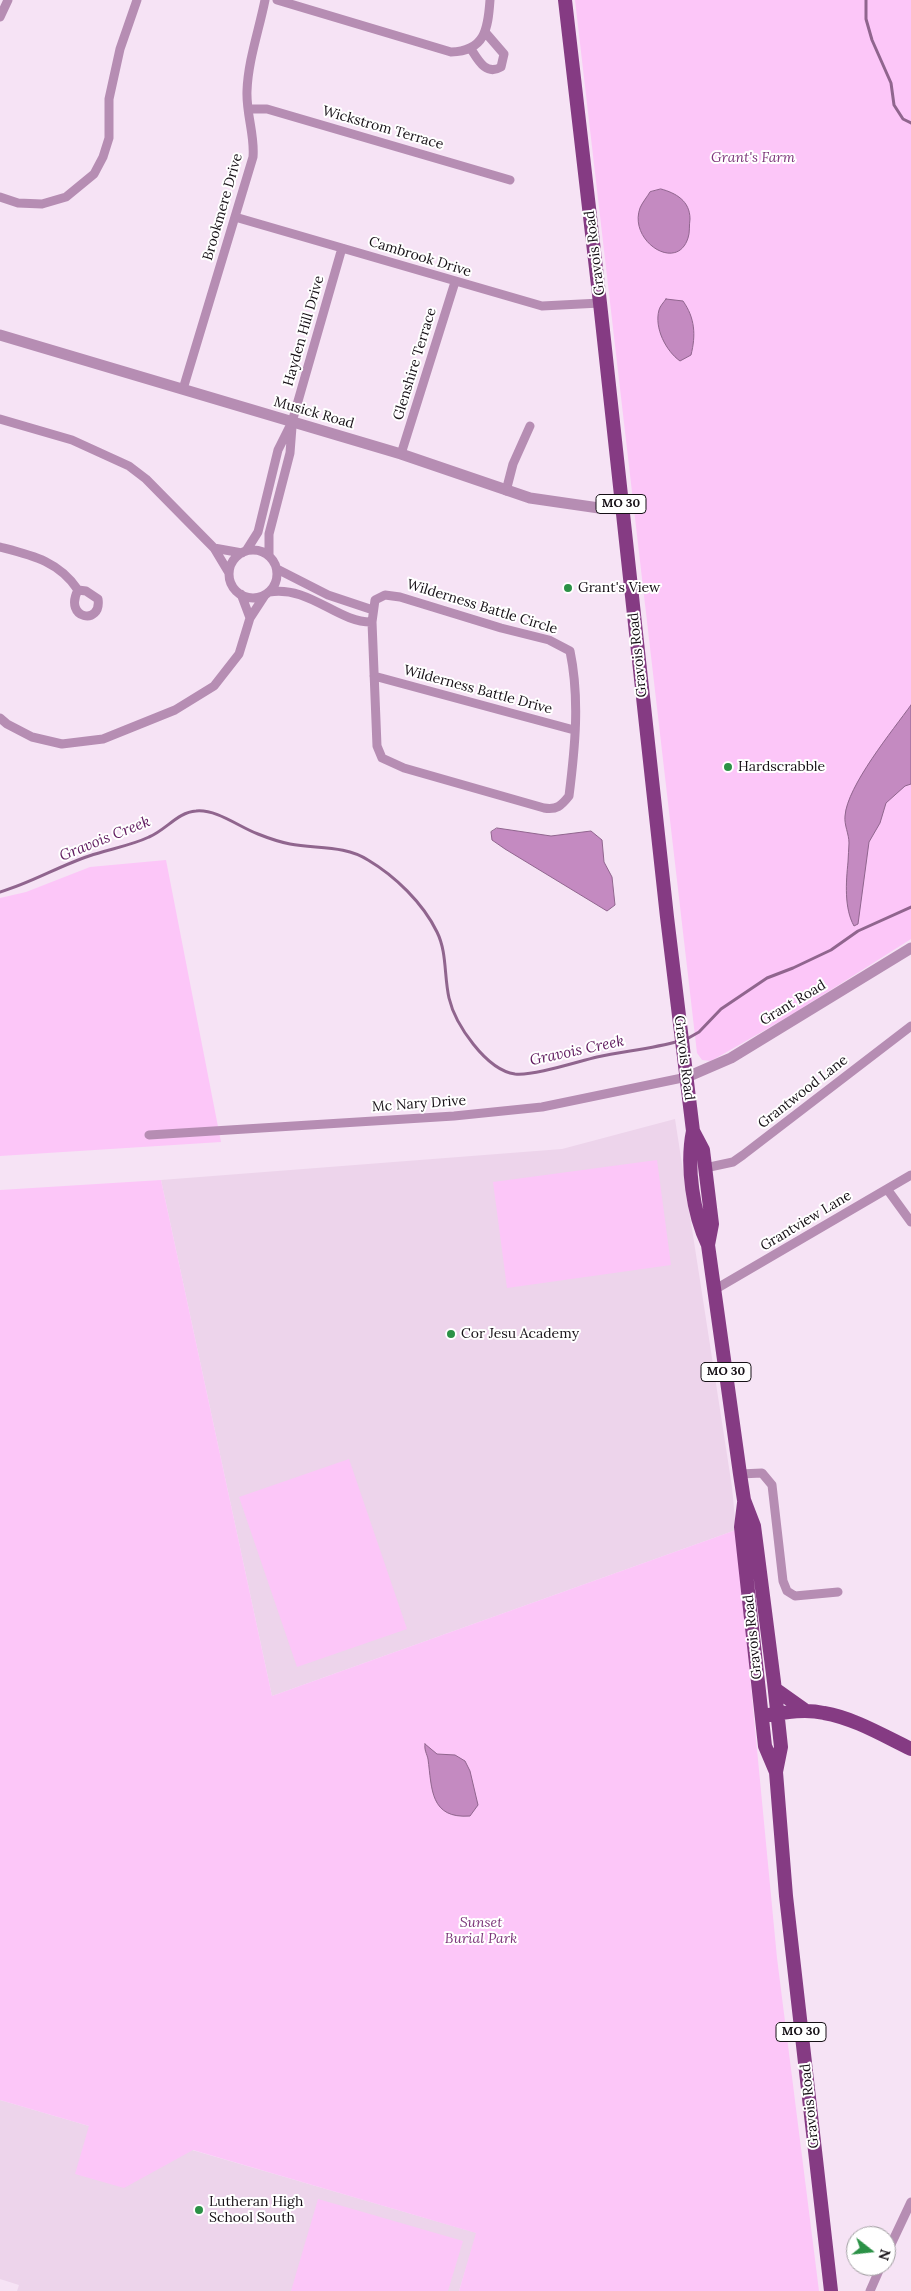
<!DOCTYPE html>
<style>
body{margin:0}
#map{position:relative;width:911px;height:2291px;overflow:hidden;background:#f6e3f5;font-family:Lora,serif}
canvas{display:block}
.north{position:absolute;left:846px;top:2226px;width:50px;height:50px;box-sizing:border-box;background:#fff;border:1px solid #a29fa2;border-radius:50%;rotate:106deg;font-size:14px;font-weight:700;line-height:20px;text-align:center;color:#161016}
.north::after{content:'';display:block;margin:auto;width:18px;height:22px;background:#2b9146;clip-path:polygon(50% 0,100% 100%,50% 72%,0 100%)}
</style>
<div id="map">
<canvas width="911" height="2291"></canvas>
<div class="north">N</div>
</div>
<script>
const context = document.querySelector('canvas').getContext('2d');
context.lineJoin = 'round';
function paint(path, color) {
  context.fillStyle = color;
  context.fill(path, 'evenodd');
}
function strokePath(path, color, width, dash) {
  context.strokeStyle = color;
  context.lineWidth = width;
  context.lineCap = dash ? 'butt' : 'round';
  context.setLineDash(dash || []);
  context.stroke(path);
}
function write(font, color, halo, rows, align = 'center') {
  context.font = font + ' Lora,serif';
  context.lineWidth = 4;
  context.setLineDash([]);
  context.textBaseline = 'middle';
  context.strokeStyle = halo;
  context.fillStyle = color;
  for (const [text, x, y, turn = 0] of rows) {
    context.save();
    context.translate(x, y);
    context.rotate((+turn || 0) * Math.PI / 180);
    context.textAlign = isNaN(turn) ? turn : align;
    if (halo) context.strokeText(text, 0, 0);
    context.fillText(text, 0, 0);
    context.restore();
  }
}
paint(new Path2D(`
 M675 1119 732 1487 736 1530 272 1696 161 1180 562 1149Z
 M0 2100 89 2126 192 2150 477 2233 459 2291H17L19 2285 0 2279Z`), '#edd4eb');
paint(new Path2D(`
 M575 0H911V939L793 1014 711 1061 702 1060 697 1053Z
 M166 860 221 1142 0 1156V898L26 892 90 867Z
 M657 1160 671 1265 507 1288 493 1182Z
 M161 1180 272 1696 736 1530 777 1958 819 2291H459L476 2233 193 2150 124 2188 75 2174 89 2126 0 2100V1190Z
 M349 1459 407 1629 297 1667 239 1497Z
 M318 2199 463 2241 448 2291H291Z`), '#fcc6f8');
const water = new Path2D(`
 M661 189C676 193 690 201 690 219 689 225 690 233 688 238 677 273 628 241 640 208 642 203 647 197 650 192Z
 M666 299 683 301C695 318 696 335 691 355L680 361C666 351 654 328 659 310 660 306 664 302 666 299Z
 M911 705V784L905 786 886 803 880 823 869 842 858 924 854 926C844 908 846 882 848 862 848 856 849 849 849 843 849 834 844 825 845 816 847 786 893 730 911 705Z
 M497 828 551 836 591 831 602 840 604 862 612 877 615 905 607 911 505 849 492 840 491 832Z
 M425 1744 437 1754 455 1755 465 1761 470 1771 478 1805 470 1816C430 1819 432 1789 428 1759 427 1754 424 1750 425 1744Z`);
paint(water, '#c48ac1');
strokePath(water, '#90658e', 1);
strokePath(new Path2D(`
 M866 0V19L872 40 891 83 894 105 903 119 911 123
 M0 892C31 883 59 866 89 856 109 849 130 846 149 837 166 830 178 812 196 811 217 809 239 827 258 834 268 838 280 842 290 844 316 849 345 845 368 860 395 876 423 903 437 932 447 952 444 976 449 998 455 1024 486 1070 515 1074 534 1076 576 1062 597 1057 624 1051 652 1049 679 1041
 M685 1040 699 1032 721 1009 767 978 793 968 831 950 858 931 911 907`), '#90658e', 3);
strokePath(new Path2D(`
 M277 0 451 52C485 51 488 29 490 0
 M0 17 8 0
 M471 49C478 60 486 76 501 67L504 54 485 32
 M248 109H267L510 180
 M0 197 18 203 42 204 66 197 94 174 103 157 109 138V99L120 49 137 0
 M235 217 542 306 600 303
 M183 389 253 157C255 135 246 114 247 91 248 61 259 30 265 0
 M0 419 72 440 129 466 146 479 214 548 229 573
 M401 454 455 282
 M506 491 513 464 530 426
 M0 547C31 555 59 561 78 590L86 591 98 599C102 626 63 619 78 590
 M214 548 242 553
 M229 574a24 24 0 1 1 48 0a24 24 0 1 1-48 0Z
 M246 551 258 532 278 450 292 422 342 248
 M269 556V534L290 453 292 427
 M277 569 328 595 373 610
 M269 592C309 585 338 623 372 622
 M241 594 250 618
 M385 595 400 597 501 628 549 640 570 651C580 699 575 748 569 796 561 806 557 810 544 808L404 768 382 758 377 746 372 622 375 600Z
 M374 676 574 730
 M0 718 7 724 32 737 62 744 103 739 175 710 214 686 239 654 250 618 265 595
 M149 1135 454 1116 542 1107 687 1077
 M705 1168 733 1162 743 1155 911 1026
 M887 1189 911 1222
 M714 1290 911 1175
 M740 1474 762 1473 772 1485 783 1581 787 1591 795 1596 838 1592
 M886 2255 911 2202
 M870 2291 881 2266`), '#b68db3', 9);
strokePath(new Path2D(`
 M0 335 401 454 530 498 599 508 622 509
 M687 1077 731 1058 911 948`), '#b68db3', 11);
strokePath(new Path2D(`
 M565 0 600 303 667 917 693 1131C686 1165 693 1214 708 1245
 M693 1131 703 1150 712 1224 708 1245 740 1474 744 1500 754 1526 757 1549 774 1682 781 1747 776 1772 786 1896 831 2291
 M744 1503 741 1527 765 1746 776 1772
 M775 1689 806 1711
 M769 1715C787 1712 806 1709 824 1713 854 1718 884 1736 911 1749`), '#853b83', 14);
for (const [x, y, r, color] of [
 [568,588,5,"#2b9146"],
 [728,767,5,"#2b9146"],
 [451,1334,5,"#2b9146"],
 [199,2210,5,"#2b9146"]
]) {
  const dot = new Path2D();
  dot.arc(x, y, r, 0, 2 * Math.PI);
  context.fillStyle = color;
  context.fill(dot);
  strokePath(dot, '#fff', 2);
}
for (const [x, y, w] of [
 [621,504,50],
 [726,1372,50],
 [801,2032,50]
]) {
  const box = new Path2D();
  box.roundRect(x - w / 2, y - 9.5, w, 19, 4);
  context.fillStyle = '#fff';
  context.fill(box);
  strokePath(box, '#161016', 1);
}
write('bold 12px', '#161016', null, [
 ["MO 30",621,504],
 ["MO 30",726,1372],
 ["MO 30",801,2032]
]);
write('14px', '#161016', '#fff', [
 ["Wickstrom Terrace",383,128,16],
 ["Brookmere Drive",223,207,-74],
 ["Gravois Road",595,253,-97],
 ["Cambrook Drive",420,257,17],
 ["Hayden Hill Drive",304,331,-74],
 ["Glenshire Terrace",415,364,-73],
 ["Musick Road",314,413,16],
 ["Wilderness Battle Circle",482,607,17],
 ["Gravois Road",638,655,-96],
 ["Wilderness Battle Drive",478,690,15],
 ["Grant Road",793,1003,-31],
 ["Gravois Road",684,1058,83],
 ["Grantwood Lane",803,1092,-38],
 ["Mc Nary Drive",419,1104,-4],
 ["Grantview Lane",806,1221,-31],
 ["Gravois Road",753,1637,-96],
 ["Gravois Road",810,2106,-96]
]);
write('italic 14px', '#7c367a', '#fff', [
 ["Grant's Farm",753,158],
 ["Sunset",481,1923],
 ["Burial Park",481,1939]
]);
write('14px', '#161016', '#fff', [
 ["Grant's View",578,588],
 ["Hardscrabble",738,767],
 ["Cor Jesu Academy",461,1334],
 ["Lutheran High",209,2202],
 ["School South",209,2218]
], 'left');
write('italic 15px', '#601b5f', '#fff', [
 ["Gravois Creek",105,839,-22],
 ["Gravois Creek",577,1051,-12]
]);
</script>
